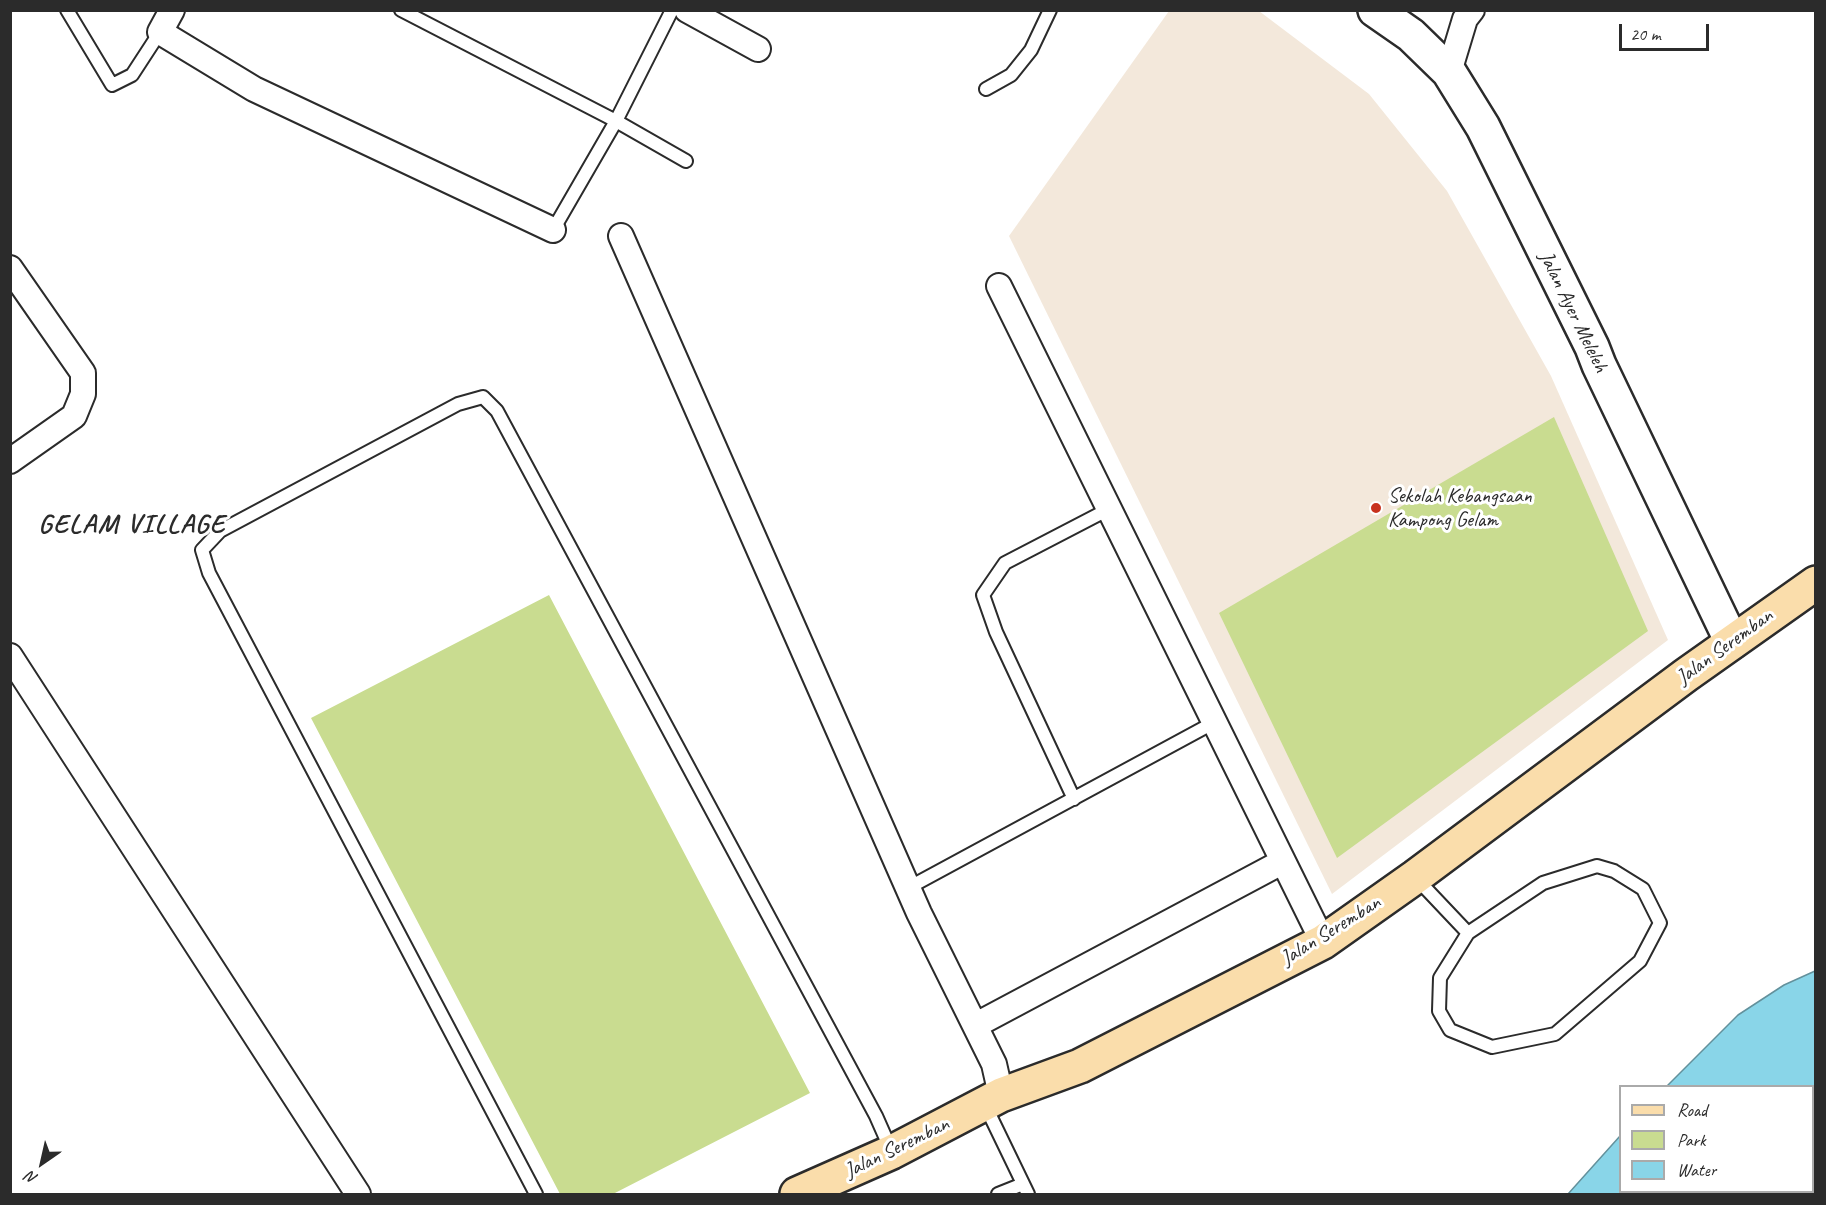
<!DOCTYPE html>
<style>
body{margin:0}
#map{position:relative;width:1826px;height:1205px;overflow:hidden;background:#fff;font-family:Caveat,sans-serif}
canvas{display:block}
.frame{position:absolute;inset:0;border:12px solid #2b2b2b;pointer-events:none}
.legend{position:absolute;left:1619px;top:1085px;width:195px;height:108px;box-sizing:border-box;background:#fff;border:2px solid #aaa;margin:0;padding:8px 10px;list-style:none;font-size:18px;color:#2b2b2b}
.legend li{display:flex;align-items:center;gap:12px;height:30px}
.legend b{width:30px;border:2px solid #aaa}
.north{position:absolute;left:12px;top:1133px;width:60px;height:60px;-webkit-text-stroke:4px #fff;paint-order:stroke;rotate:214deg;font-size:16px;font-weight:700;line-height:24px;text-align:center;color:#2b2b2b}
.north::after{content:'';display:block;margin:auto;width:21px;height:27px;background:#2b2b2b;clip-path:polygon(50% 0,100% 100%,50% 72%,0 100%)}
.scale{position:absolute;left:1619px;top:24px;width:90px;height:27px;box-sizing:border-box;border:3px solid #2b2b2b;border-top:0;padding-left:8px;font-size:18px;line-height:21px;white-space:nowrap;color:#2b2b2b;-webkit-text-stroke:4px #fff;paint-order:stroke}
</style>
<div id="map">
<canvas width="1826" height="1205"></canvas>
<div class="frame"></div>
<ul class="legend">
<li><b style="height:8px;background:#faddab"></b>Road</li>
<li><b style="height:16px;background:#c9dc90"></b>Park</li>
<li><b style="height:16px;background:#89d5e8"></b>Water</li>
</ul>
<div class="north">N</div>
<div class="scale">20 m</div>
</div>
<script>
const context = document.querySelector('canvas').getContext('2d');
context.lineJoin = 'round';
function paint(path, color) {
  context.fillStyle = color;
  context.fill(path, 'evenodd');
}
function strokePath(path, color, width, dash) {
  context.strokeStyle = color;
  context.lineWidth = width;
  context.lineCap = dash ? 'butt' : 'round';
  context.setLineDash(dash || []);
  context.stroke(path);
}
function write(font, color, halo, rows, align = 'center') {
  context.font = font + ' Caveat,sans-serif';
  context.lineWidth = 6;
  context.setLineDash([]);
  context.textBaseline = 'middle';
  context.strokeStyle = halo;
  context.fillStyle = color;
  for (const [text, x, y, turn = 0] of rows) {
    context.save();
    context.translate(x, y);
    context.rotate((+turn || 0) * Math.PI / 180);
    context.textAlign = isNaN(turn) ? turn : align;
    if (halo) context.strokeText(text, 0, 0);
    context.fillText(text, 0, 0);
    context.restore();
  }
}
paint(new Path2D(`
 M1169 11H1259L1369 94 1447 191 1551 376 1668 640 1332 894 1009 236Z`), '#f3e8db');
paint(new Path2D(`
 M1554 417 1648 631 1337 858 1219 613Z
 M549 595 810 1093 613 1194H560L311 718Z`), '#c9dc90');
const water = new Path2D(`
 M1815 971V1194H1568L1620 1136V1192H1812V1086H1667L1738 1015 1784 985Z`);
paint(water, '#89d5e8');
strokePath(water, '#63919c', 1.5);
const lane = new Path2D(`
 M67 10 112 85 132 75 160 32
 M401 10 616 121 686 161
 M986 89 1011 75 1031 50 1050 10
 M553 230 616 121 672 10
 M1074 799 996 632 983 595 1005 563 1109 509
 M1597 866 1614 871 1643 889 1660 923 1640 961 1555 1034 1492 1047 1450 1030 1439 1011 1440 978 1468 933 1543 883Z
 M1415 877 1468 933
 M908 888 1213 723
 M985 1105 1028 1194
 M536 1194 209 573 202 550 220 531 458 404 483 397 497 411 876 1116 891 1150
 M998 1194 1023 1184`);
const street = new Path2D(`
 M172 10 160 32 254 89 553 230
 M687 10 758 49
 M1449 72 1465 19 1472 10
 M621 236 919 913 994 1064 1001 1095
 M10 268 83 373V394L74 416 10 461
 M999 286 1323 942
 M10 656 358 1194
 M976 1025 1282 862`);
const secondary = new Path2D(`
 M1375 10 1411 35 1449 72 1483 127 1592 347 1599 365 1732 642`);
const primary = new Path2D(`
 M797 1194 892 1152 1001 1095 1080 1066 1323 942 1415 877 1686 675 1816 583`);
strokePath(lane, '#2b2b2b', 16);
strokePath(street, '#2b2b2b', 28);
strokePath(secondary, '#2b2b2b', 38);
strokePath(primary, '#2b2b2b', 38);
strokePath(lane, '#fff', 12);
strokePath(street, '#fff', 24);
strokePath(secondary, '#fff', 33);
strokePath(primary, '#faddab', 33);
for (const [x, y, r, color] of [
 [1376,508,6,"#c8321e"]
]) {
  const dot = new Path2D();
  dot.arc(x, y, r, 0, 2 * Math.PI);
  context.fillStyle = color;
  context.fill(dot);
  strokePath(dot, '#fff', 2);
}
write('21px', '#2b2b2b', '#fff', [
 ["Jalan Ayer Meleleh",1573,312,64],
 ["Jalan Seremban",1725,647,-36],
 ["Jalan Seremban",1331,931,-32],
 ["Jalan Seremban",897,1148,-26]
]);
write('21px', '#2b2b2b', '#fff', [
 ["Sekolah Kebangsaan",1388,496],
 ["Kampong Gelam",1388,520]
], 'left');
context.letterSpacing = '1.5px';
write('bold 27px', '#2b2b2b', '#fff', [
 ["GELAM VILLAGE",132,525]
]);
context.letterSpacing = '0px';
</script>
